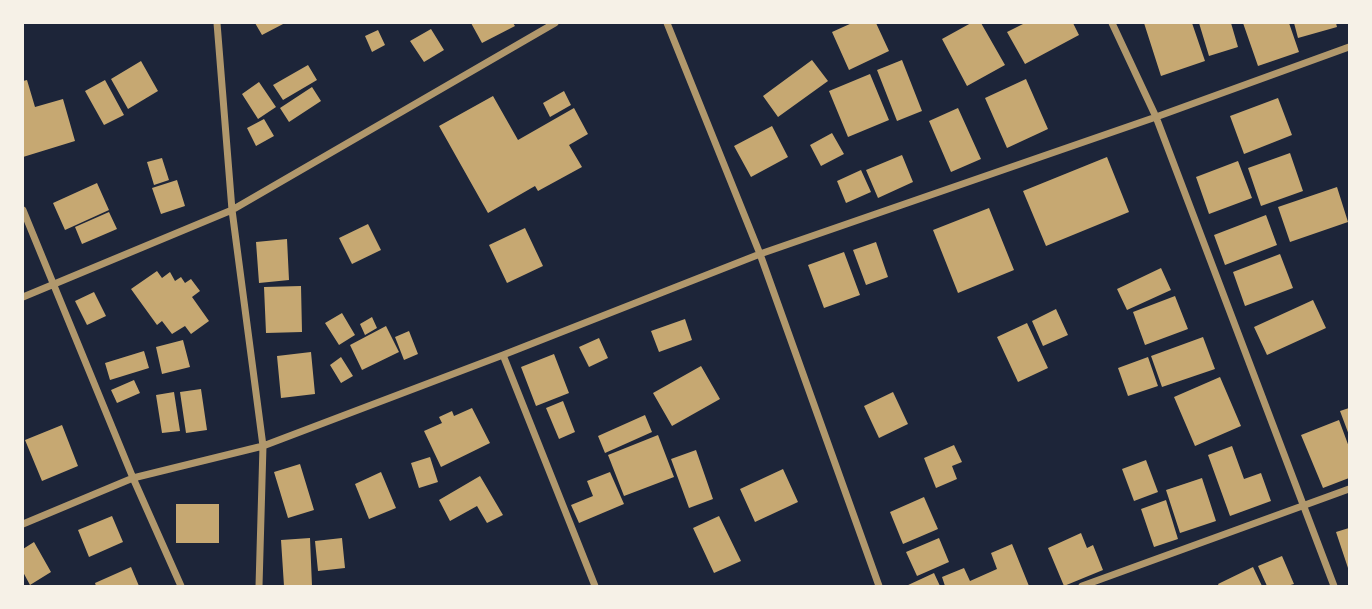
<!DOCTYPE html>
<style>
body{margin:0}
#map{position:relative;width:1372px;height:609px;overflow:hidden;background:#14213d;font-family:"Alegreya Sans",sans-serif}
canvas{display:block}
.frame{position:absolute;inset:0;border:24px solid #f6f1e7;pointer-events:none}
</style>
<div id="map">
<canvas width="1372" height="609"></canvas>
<div class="frame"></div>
</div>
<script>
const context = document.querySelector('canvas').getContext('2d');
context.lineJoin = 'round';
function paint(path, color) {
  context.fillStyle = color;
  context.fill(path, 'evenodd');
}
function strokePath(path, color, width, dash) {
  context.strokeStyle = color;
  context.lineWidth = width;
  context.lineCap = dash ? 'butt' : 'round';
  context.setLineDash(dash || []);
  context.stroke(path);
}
paint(new Path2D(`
 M23 23H1349V586H23Z`), '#1d2539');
paint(new Path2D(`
 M255 23H285L262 35Z
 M471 23H513L515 26 482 43Z
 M852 23H876L889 51 849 70 832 32Z
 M971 23H981L1005 65 967 86 942 39Z
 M1025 23H1073L1079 35 1025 64 1007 32Z
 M1144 23H1192L1205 61 1161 76Z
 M1199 23H1231L1238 47 1209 56Z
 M1243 23H1289L1299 52 1258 66Z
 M1294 23H1336L1337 27 1298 38Z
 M431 29 444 50 424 62 410 41Z
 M378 30 385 45 372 52 365 36Z
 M812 60 828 81 778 117 763 96Z
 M902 60 922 111 897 121 877 70Z
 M141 61 158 91 128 109 111 79Z
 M308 65 317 80 283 100 273 85Z
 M870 74 889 120 848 137 829 91Z
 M1026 79 1048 129 1007 148 985 98Z
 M27 80 35 107 63 99 75 141 23 157V81Z
 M105 80 124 115 104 125 85 91Z
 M259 82 276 107 258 119 242 94Z
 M312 87 321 101 289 122 280 108Z
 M564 91 571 105 550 117 543 103Z
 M493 96 518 140 574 108 588 134 569 145 582 167 538 191 535 186 488 213 439 126Z
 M1278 98 1292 135 1244 154 1230 116Z
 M958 108 981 159 951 172 929 121Z
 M264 119 274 136 256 146 247 128Z
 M772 126 788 157 751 177 734 146Z
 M832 133 844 154 821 166 810 145Z
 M1290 153 1303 191 1261 206 1248 168Z
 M902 155 913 182 878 198 866 170Z
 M1107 157 1129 212 1046 246 1023 191Z
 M162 158 169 180 154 185 147 162Z
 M1238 161 1252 198 1209 214 1196 177Z
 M861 170 871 192 846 203 837 181Z
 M177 180 185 206 161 214 152 188Z
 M97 183 109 210 65 230 53 203Z
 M1337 187 1348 222 1290 242 1278 207Z
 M989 208 1014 270 958 293 933 230Z
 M109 212 117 229 82 244 75 227Z
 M1266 215 1277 245 1225 265 1214 235Z
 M368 224 381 250 352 264 339 238Z
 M525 228 543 266 507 283 489 245Z
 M287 239 289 280 259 283 256 242Z
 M876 242 888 277 866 285 853 250Z
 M844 252 860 295 824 308 808 265Z
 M1280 254 1293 288 1245 306 1233 272Z
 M1161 268 1171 290 1127 310 1117 289Z
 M157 271 162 278 170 272 175 281 181 277 185 283 191 279 200 291 192 297 209 321 191 334 185 326 172 334 162 321 157 325 131 289Z
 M301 286 302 332 266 333 264 287Z
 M94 292 106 316 87 325 75 301Z
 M1175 296 1188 329 1145 345 1133 312Z
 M1313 300 1326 328 1267 355 1254 327Z
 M1056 309 1068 335 1043 346 1032 321Z
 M342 313 355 335 339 345 325 323Z
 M372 317 377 328 365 335 360 324Z
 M685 319 692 340 659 352 651 331Z
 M1027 323 1048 368 1018 382 997 337Z
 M386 326 399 352 362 370 350 345Z
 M409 331 418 354 404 360 395 337Z
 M1203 337 1215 369 1162 387 1151 356Z
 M599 338 608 358 589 367 579 347Z
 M183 340 190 367 162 374 156 347Z
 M144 351 149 368 110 380 105 363Z
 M311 352 315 394 281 398 277 356Z
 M554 354 569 393 536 406 521 367Z
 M341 357 353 376 341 383 330 365Z
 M1148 357 1158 386 1128 396 1118 368Z
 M701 366 720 399 672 426 653 393Z
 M1220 377 1241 426 1195 446 1174 397Z
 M134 380 140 393 117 403 111 390Z
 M201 389 207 430 186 433 180 392Z
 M174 392 180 431 162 433 156 395Z
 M893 392 908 424 879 438 864 406Z
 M563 401 575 432 559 439 546 408Z
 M472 408 490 443 441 467 424 431 442 423 439 417 452 411 454 416Z
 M1349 408V435L1340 411Z
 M645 415 652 432 605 453 598 436Z
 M1339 420 1349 447V478L1323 488 1301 435Z
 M62 425 78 466 42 481 25 440Z
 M658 435 674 477 624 496 608 455Z
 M954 445 962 462 952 466 957 479 936 488 924 458Z
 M1232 446 1244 479 1261 473 1271 501 1230 516 1208 455Z
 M696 450 713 499 689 508 671 459Z
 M430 457 438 482 419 488 411 463Z
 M1146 460 1158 492 1134 501 1122 469Z
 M300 464 314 510 288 518 274 472Z
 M783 469 798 502 755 522 740 489Z
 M381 472 396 508 369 519 355 484Z
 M610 472 624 504 579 523 571 505 593 496 587 481Z
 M480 476 503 515 487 523 477 506 450 521 439 500Z
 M1202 478 1216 521 1180 533 1166 490Z
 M924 497 938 529 903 544 890 512Z
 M1166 500 1178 539 1154 547 1141 509Z
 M176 504H219V543H176Z
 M112 516 123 542 89 557 78 530Z
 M719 516 741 561 714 573 693 528Z
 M1349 528V571L1336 532Z
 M1081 533 1087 548 1093 545 1103 570 1064 586 1048 548Z
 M310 538 312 586H284L281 540Z
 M342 538 345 568 318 571 315 541Z
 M939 538 949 562 917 576 906 552Z
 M34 542 51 572 30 585 23 572V549Z
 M1012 544 1029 586H945L942 577 964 568 970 581 997 569 991 553Z
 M1282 556 1294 584 1287 586H1267L1258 566Z
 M131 567 139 586H96L95 583Z
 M1253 567 1262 586H1219L1218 584Z
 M934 573 940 586H906Z`), '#c6a872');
strokePath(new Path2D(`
 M217 23 232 210 263 446 259 586
 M667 23 760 254 879 586
 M1112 23 1156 117 1334 586
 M23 210 133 478 181 586
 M23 297 232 210 555 23
 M503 355 595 586
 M23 524 133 478 263 446 503 355 760 254 1156 117 1349 47
 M1082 586 1349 489`), '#b1986c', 7);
</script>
